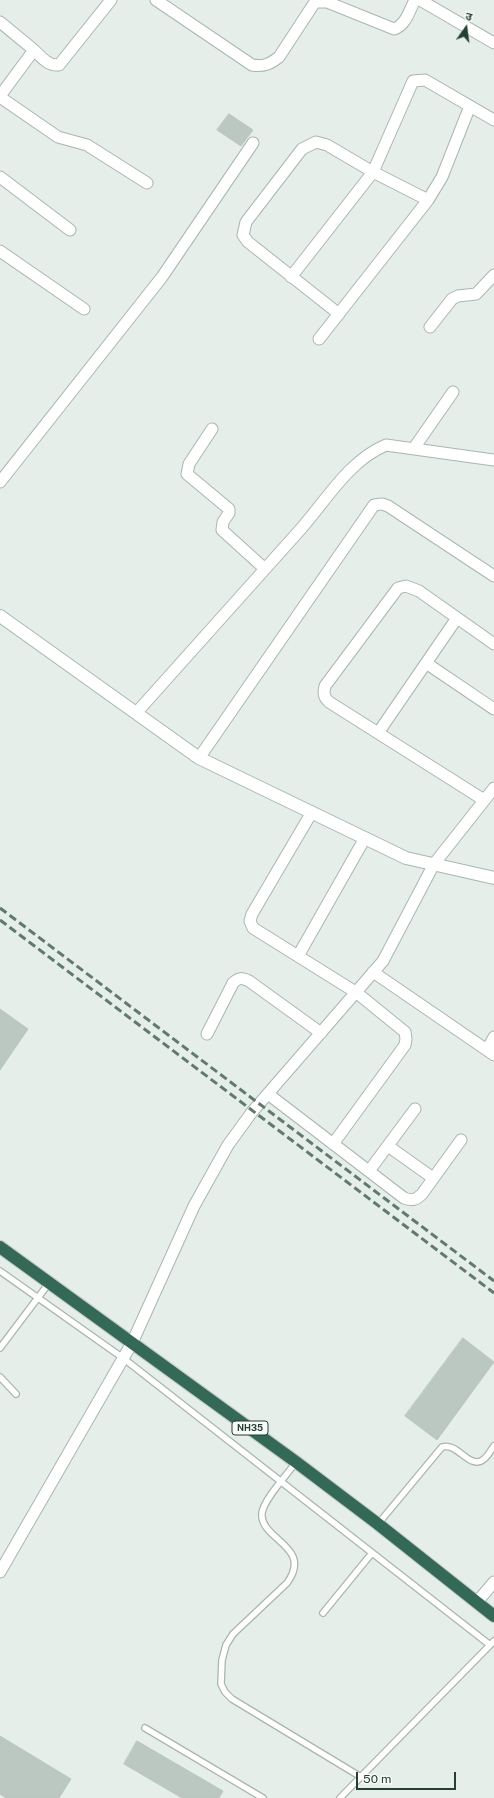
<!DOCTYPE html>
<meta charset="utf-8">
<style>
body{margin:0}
#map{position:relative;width:494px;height:1798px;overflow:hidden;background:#e6eee9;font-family:"Public Sans","Noto Sans Devanagari",sans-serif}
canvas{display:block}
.north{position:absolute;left:446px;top:8px;width:40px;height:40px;-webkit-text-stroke:3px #f7faf8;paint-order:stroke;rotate:14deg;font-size:11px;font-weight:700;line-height:16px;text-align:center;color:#263f35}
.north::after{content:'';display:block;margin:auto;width:14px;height:18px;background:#263f35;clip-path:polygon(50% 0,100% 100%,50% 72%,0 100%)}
.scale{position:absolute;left:356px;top:1772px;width:100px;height:18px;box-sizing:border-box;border:2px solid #263f35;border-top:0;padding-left:5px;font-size:12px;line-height:14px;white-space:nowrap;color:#263f35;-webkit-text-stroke:3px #f7faf8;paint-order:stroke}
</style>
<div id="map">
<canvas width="494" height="1798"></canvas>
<div class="north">उ</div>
<div class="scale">50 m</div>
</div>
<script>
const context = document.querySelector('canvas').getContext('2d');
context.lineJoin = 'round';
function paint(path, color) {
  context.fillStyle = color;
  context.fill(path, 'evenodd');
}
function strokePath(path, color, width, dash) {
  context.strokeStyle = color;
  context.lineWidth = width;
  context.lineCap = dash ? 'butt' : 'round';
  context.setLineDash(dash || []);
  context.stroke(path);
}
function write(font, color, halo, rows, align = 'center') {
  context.font = font + ' "Public Sans",sans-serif';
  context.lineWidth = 3;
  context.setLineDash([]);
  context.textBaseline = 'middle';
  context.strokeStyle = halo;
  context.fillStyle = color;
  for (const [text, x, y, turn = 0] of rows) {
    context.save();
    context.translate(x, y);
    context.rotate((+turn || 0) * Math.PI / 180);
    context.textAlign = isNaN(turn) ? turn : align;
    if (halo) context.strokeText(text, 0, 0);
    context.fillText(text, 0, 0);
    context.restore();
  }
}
const building = new Path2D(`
 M229 114 253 130 241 146 217 130Z
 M0 1009 28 1029 0 1070Z
 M463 1338 494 1362 437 1440 405 1416Z
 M0 1736 71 1779 59 1798H6L0 1794Z
 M137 1741 223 1791 219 1798H182L124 1764Z`);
paint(building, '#bbc8c2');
strokePath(building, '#b9c7bf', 1);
const lane = new Path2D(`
 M0 1271 123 1358 490 1645
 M0 1348 49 1283
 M0 1377 16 1394
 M296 1462C287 1475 264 1499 262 1513 259 1540 314 1546 287 1583L233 1634 226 1645 222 1660 221 1684 225 1692 232 1699 361 1777
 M378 1524 442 1447C458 1442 470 1471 484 1459 488 1456 491 1450 494 1446
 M323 1613 372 1553
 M145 1728 263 1798
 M340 1798 494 1641`);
const street = new Path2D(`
 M156 0 252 65C264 67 270 64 279 57L315 2H327L394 29C406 25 409 11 415 0
 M420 0 494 43
 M0 22 34 50 0 96
 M34 50C41 57 48 66 59 65L111 0
 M0 97 58 137 87 145 147 183
 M0 177 70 230
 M0 251 84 309
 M291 277 373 172 413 81 425 80 494 120
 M339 314 248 242 243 235 246 222 302 149 316 142 327 145 373 172 428 200
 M430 327 452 299 458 296 476 294 494 275
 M319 339 428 200 442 177 470 106
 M212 429 189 464 187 474 229 509V513L223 522 222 530 265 569
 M414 448 453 392
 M0 482 162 277 253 143
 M426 663 494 709
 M137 712C191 651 245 592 299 531 326 501 348 461 386 445L494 460
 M378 733 457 618
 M199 758 374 505 382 504 388 506 494 576
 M484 800 329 702C324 697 323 694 325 686L398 588 406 586 419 591 494 644
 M312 812 252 914 250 921 253 928 357 993 405 1032 406 1039 405 1045 333 1144
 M298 956 365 838
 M373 972 494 1055
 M207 1034 233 983C239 977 242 978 249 981L321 1033
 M487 1050 494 1037
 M268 1094 404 1198C412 1201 416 1200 422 1194L461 1140
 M388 1146 433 1178
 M369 1171 415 1109
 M0 1572 132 1343 194 1206 228 1145 252 1112 383 961 434 864 494 788
 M477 1602 494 1582`);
const secondary = new Path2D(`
 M0 616 199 758 406 858 494 878`);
const highway = new Path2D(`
 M0 1247 296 1462 378 1524 494 1616`);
strokePath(lane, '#a9b6af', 8);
strokePath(street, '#a9b6af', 13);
strokePath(secondary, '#a5b8af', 14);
strokePath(highway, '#c2c9c6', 14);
strokePath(lane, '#fff', 5.5);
strokePath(street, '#fff', 11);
strokePath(secondary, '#fff', 12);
strokePath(highway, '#346857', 12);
strokePath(new Path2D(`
 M0 908 494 1281
 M0 920 494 1293`), '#617a70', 3, [8, 4]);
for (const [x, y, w] of [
 [250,1428,36]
]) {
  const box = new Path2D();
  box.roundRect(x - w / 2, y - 7, w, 14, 3);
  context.fillStyle = '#f7faf8';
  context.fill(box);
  strokePath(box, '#263f35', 1);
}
write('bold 9px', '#263f35', null, [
 ["NH35",250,1428]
]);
</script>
